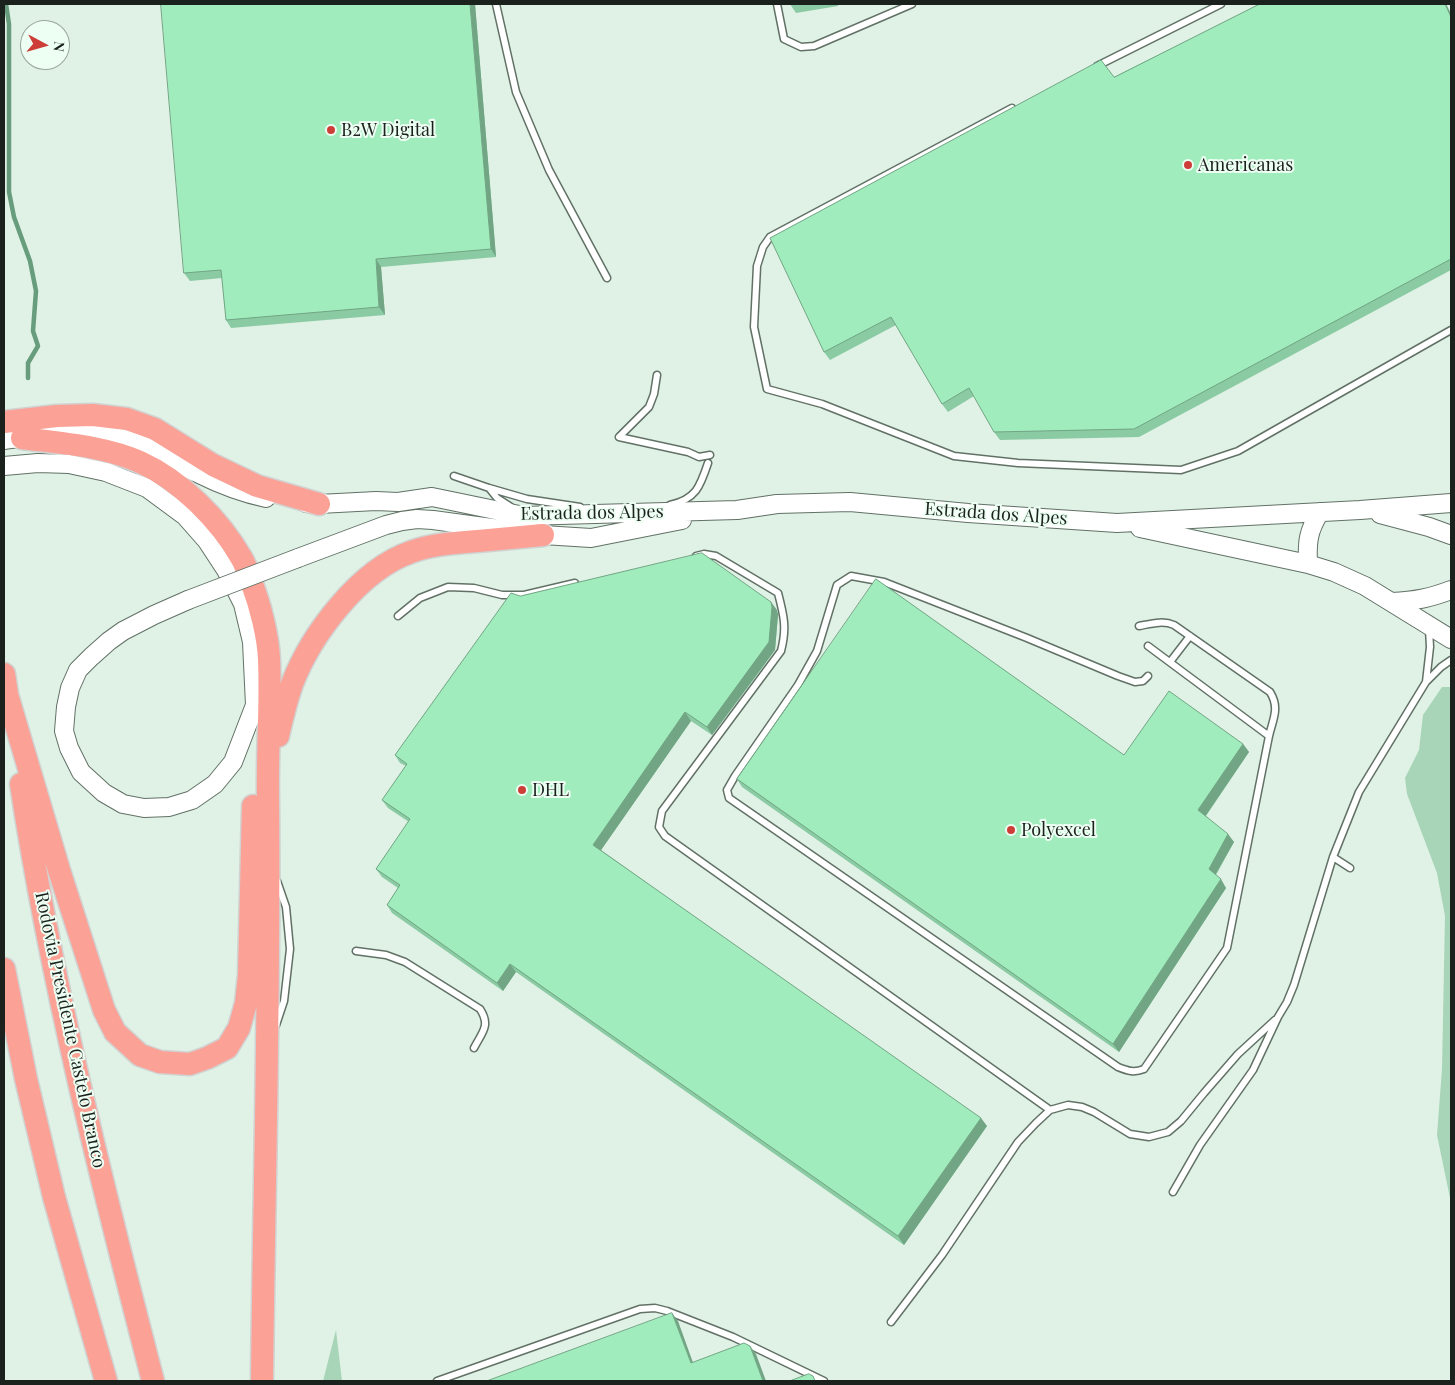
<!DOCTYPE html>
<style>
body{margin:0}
#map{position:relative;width:1455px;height:1385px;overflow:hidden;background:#e0f1e5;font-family:"Playfair Display",serif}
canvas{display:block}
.frame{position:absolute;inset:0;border:5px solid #1b211d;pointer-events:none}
.north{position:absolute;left:20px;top:20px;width:50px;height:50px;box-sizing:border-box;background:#edfff3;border:1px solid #99a69d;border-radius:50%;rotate:96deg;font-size:14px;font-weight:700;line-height:20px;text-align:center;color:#1b211d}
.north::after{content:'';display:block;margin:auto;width:18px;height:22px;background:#cc3e37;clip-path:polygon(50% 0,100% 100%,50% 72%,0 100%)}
</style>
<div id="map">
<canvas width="1455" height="1385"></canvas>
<div class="frame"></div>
<div class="north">N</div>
</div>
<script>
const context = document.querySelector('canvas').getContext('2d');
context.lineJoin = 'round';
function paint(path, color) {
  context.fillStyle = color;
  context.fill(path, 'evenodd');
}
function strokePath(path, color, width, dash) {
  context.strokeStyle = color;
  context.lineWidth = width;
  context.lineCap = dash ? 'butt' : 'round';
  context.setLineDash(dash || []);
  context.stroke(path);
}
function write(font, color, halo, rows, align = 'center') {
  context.font = font + ' "Playfair Display",serif';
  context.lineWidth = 4;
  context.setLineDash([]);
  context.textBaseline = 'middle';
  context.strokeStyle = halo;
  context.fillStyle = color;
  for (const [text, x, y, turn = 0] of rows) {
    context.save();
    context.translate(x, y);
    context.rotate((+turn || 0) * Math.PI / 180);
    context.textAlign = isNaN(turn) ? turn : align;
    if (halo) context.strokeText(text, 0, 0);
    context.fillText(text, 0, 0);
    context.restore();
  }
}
paint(new Path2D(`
 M1442 687H1451V1203L1437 1135 1442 1069 1445 916 1437 873 1407 794 1405 778 1419 750 1423 715Z
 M336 1330 342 1381H323Z`), '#a8d5b8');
strokePath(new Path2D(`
 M6 4 9 24V192L14 217 30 261 36 291 33 331 38 346 28 363V378`), '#679d7c', 4.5);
const lane = new Path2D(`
 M496 4 516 92 549 170 607 278
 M777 4 784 39 801 47 814 46 912 4
 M1097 66 1221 4
 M1012 108 770 237 763 247 757 266 754 327 767 389 822 404 954 456 1018 463 1181 470 1238 451 1451 330
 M619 437 688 452 699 457 710 455
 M619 437 649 407 654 394 657 375
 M454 476 489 488 497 498 511 507
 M489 488 527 499 580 507
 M670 505C696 499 700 487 708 463
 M696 556 704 554 716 556 778 593C784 616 787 628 781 651L662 811 659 827 665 836 1050 1110
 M398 616 420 598 448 587 474 588 502 595H524L575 583
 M1139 626C1150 624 1163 620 1174 625L1270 692C1280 708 1273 719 1269 736L1227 948 1144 1069C1134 1073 1128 1071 1118 1067L729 798 727 790 735 776 798 685 817 651 837 585 851 576 884 582 1027 638 1118 676 1135 682 1143 681 1148 676
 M1148 646 1269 736
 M1170 662 1190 636
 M1426 682 1430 647 1429 629
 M1333 857 1350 868
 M356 951 386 955 405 962 480 1009C491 1026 482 1032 474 1048
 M276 1025 284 1001 290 949 286 907 277 881
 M1173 1192 1200 1145 1253 1070 1278 1017 1287 1002 1294 985 1333 857 1359 792 1426 682 1441 667 1451 660
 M891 1322 942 1255 1018 1142 1036 1123 1050 1110 1068 1105 1082 1107 1094 1112 1130 1134 1149 1137 1168 1132 1181 1121 1204 1093 1238 1054 1275 1020
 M437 1381 640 1309 655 1308 667 1311 733 1337 824 1381`);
const secondary = new Path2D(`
 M4 440C43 435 82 427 121 438 149 445 172 461 197 473 219 484 242 493 266 498
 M4 466 38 463 69 464 106 472 147 488 185 516 207 541 226 570 243 604 252 642 255 705 233 762 215 784 192 800 169 807 144 808 123 804 104 793 81 772 69 748 64 731 66 707 70 688 78 670 91 657 109 641 123 631 154 615 188 600
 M306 503 319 504 376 501 398 502 432 497 524 516 737 510 777 504 850 502 968 513 1117 523 1360 510 1451 503
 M1380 514 1429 527 1451 535
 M1140 528 1308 564 1334 572 1365 586 1451 639
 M298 558 386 525 402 521 417 519 433 520 543 535 591 538 682 520
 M1308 564C1307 542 1308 531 1320 512
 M1392 602C1415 601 1430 598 1451 590`);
const highway = new Path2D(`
 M4 422 57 416 93 415 127 419 155 429 213 465 257 486 319 504
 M22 438C60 443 105 446 140 462 180 480 220 520 242 559 246 566 249 576 252 584 260 605 268 636 269 659 271 706 267 754 268 801 270 994 264 1188 262 1381
 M4 674 10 713
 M8 698 59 870 104 1010 115 1032 140 1055 160 1062 190 1064 207 1058 227 1048 239 1028 246 1003 249 975 253 806
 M278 736C282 718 286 701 292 684 311 635 359 570 411 552 432 544 456 543 478 541 500 539 521 537 543 535
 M21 784C52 986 102 1184 153 1381
 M4 969 26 1079 54 1197 106 1381`);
strokePath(lane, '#617166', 9);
strokePath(secondary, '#617166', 20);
strokePath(highway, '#d1d3d2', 25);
strokePath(lane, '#fff', 6);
strokePath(secondary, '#fff', 18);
strokePath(highway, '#fba196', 22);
const secondaryBridge = new Path2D(`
 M188 600 298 558`);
strokePath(secondaryBridge, '#617166', 20, []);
strokePath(secondaryBridge, '#fff', 18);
paint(new Path2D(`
 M475 4 496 257 381 267 385 315 231 328 226 320 222 278 190 281 184 273Z
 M790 4H838V6L796 13Z
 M1260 4H1446L1451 14V270L1139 437 1000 440 994 432 974 396 948 412 942 404 896 325 830 360 824 352 1114 77Z
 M520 596 777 610 778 615 775 650 760 671 712 735 691 721 601 850 987 1126 904 1245 516 972 503 991 392 913 387 905 398 888 382 877 376 869 409 822 388 808 382 800 406 766 400 763 395 755Z
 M1243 744 1249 752 1206 816 1234 842 1216 875 1226 888 1119 1052 742 787 737 779 1124 755Z`), '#8acba3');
paint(new Path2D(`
 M470 4H475L496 257 491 249Z
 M1445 4H1446L1451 14V17Z
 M376 259 381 267 385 315 379 307Z
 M771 602 777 610 778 615 775 650 712 735 707 727Z
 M685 712 691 721 599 853 593 845Z
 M1243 744 1249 752 1204 818 1198 810Z
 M1228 834 1234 842 1214 877 1209 869Z
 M1221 879 1226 888 1119 1052 1113 1044Z
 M510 964 516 972 503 991 497 983Z
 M981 1118 987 1126 904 1245 898 1236Z
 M672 1313 678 1321 696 1371 691 1363Z
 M750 1346 756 1354 766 1381H763Z`), '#71a584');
const building = new Path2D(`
 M161 4H470L491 249 376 259 379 307 226 320 221 270 184 273Z
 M1260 4H1445L1451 17V259L1134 429 994 432 969 388 942 404 891 317 824 352 770 238 1101 60 1114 77Z
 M702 553 771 602 772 607 769 642 707 727 685 712 593 845 981 1118 898 1236 510 964 497 983 387 905 400 885 376 869 410 819 382 800 407 764 395 755 511 593 520 596Z
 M876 579 1124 755 1169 691 1243 744 1198 810 1228 834 1209 869 1221 879 1113 1044 737 779Z
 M672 1313 691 1363 744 1343 750 1346 763 1381H487Z
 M809 1374 813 1376 815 1381H790Z`);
paint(building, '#a1ecbd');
strokePath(building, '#71a584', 1);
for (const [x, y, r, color] of [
 [331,130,5,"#cc3e37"],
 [1188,165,5,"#cc3e37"],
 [522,790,5,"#cc3e37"],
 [1011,830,5,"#cc3e37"]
]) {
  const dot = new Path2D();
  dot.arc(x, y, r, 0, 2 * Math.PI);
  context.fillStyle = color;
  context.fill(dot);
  strokePath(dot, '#edfff3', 2);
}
write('18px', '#1b211d', '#edfff3', [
 ["B2W Digital",341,130],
 ["Americanas",1198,165],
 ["DHL",532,790],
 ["Polyexcel",1021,830]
], 'left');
write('18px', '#1b211d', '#edfff3', [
 ["Estrada dos Alpes",592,513,-1],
 ["Estrada dos Alpes",996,514,4],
 ["Rodovia Presidente Castelo Branco",70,1030,78]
]);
</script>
